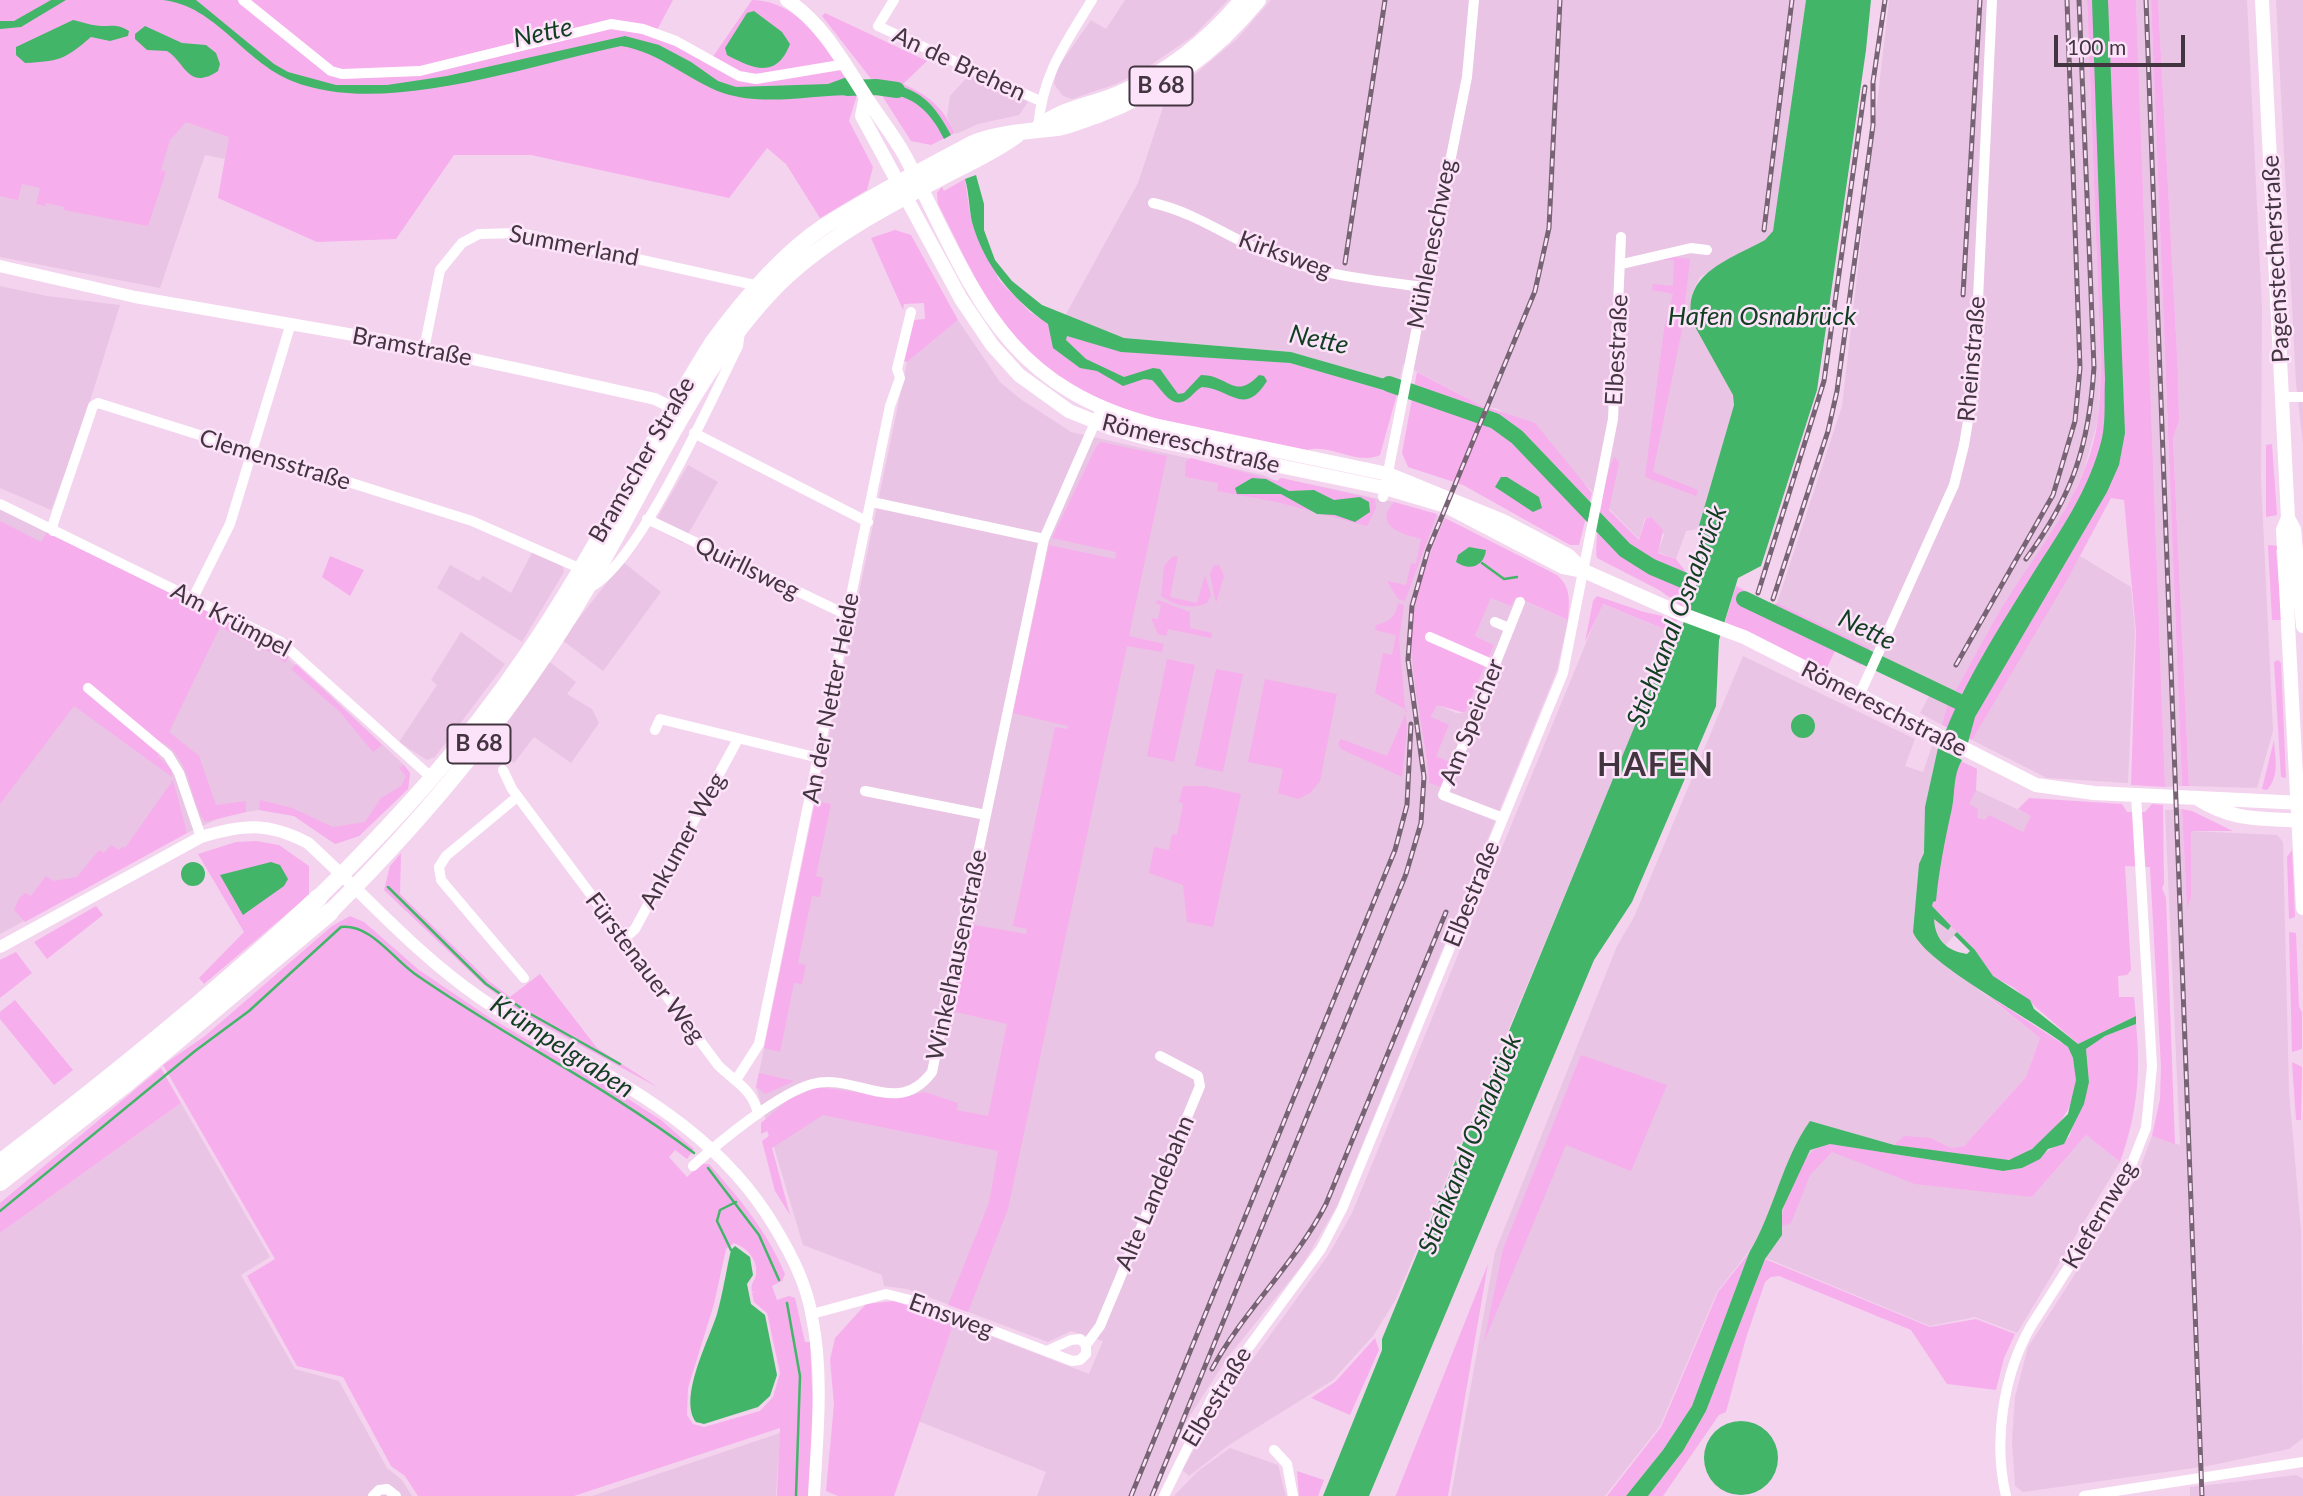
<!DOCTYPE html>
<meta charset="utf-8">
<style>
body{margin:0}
#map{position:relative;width:2303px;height:1496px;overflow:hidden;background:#f4d3ef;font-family:Lato,sans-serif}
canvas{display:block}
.scale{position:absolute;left:2054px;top:35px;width:131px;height:32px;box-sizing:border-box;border:4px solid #423540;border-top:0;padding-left:9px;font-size:21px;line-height:24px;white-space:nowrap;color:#423540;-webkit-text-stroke:5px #fde3f9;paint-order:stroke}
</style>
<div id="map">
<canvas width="2303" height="1496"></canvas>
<div class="scale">100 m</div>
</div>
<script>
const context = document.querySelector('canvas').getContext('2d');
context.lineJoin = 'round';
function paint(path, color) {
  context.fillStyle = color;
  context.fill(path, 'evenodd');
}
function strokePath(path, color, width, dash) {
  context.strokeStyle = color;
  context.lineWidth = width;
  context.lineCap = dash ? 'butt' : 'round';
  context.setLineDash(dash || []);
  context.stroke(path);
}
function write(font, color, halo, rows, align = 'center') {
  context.font = font + ' Lato,sans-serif';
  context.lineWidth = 5;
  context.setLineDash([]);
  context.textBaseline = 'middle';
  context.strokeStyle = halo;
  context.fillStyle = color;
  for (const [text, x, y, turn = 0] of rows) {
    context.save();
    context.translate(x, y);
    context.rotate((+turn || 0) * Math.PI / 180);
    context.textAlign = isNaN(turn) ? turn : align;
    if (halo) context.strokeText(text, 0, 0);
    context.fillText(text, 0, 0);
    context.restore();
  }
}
paint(new Path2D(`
 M1125 0H1228L1193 36 1145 69 1116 84 1072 99 1063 96 1054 84 1056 70 1091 20 1106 29Z
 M1271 0H1806L1773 231 1766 240 1700 277 1692 293 1690 314 1733 395 1734 405 1698 529 1686 531 1676 559 1658 552 1664 535 1651 517 1645 518 1639 539 1580 479 1498 409 1480 405 1403 364 1399 383 1291 352 1124 338 1065 316 1138 183 1168 92 1194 75 1237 39Z
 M1889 0H2087L2101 366 2098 420 2085 467 2070 503 2049 540 2012 592 1947 706 1942 725 1920 713 1936 683 1777 603 1842 406Z
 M2136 0H2151L2182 786 2165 787Z
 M2158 0H2247L2262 308 2261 479 2273 731 2257 788 2189 786 2173 438 2179 421 2178 372Z
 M2276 0H2303V444L2296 383Z
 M0 45 279 104 218 198 225 159 205 155 160 288 0 257Z
 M972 72 1028 102 1019 115 978 124 956 134 947 117 950 96Z
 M0 286 47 296 120 305 80 433 51 510 0 488Z
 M958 320 1000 382 1019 398 1071 432 1263 475 1277 481 1281 478 1394 502 1445 518 1425 567 1414 619 1413 650 1429 783 1447 761 1436 756 1431 718 1436 704 1456 713H1465L1494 645 1475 636 1491 597H1515L1568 620 1557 670 1337 1206 1303 1264 1228 1357 1184 1425 1155 1496H1037L1046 1472 918 1421 954 1322 1089 1374 1103 1341 1071 1331 1048 1342 907 1289 884 1286 882 1275 803 1245 756 1087 907 362Z
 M688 465 718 482 683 543 652 527Z
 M0 508 273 646 323 688 404 765 410 773 408 789 359 836 335 844 294 816 259 810 224 816 187 833 0 934Z
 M533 551 562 564 564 572 522 642 437 588 450 565 479 581 483 576 511 593Z
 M2080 556 2131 587 2135 631 2128 783 2047 778 1972 740Z
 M623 562 661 592 603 671 562 640Z
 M1602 604 1674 633 1396 1299 1373 1336 1333 1380 1229 1445 1189 1476 1182 1470 1223 1400 1329 1254 1352 1213Z
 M461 632 505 664 435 757 427 760 399 742 437 685 431 680Z
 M1743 656 1915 739 1905 766 1923 772 1932 746 1977 769 1974 789 2032 816 1976 920 1957 932 1936 956 2040 1038 2026 1077 1964 1146 1951 1148 1931 1138 1894 1145 1891 1174 2032 1197 2086 1135 2120 1162 2017 1333 1975 1317 1930 1326 1749 1251 1717 1292 1660 1426 1605 1496H1451L1495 1252 1617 946 1634 917Z
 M547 660 576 682 567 694 592 709 599 723 571 763 534 737 514 763 486 743Z
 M2182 809 2187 905 2191 898V831L2277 835 2283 842 2289 1091 2301 1230 2303 1438 2289 1449 2208 1466 2023 1492 2015 1486 2012 1441 2015 1397 2028 1347 2136 1179 2152 1136 2180 1145 2165 810Z
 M181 1103 270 1257 241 1275 295 1369 339 1381 387 1468 402 1480 412 1496H0V1233Z
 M780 1433 776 1496H592Z
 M1230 1448 1278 1465 1286 1496H1174L1198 1471Z
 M2297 1475 2303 1479V1496H2190V1487Z`), '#eac4e4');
paint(new Path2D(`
 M0 0H238L328 72H426L567 37 571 28 425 66 342 71 331 67 247 0H673L657 30 712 58 752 0C802 0 834 57 857 95L849 121 873 167 867 190 820 218 786 164 767 148 729 198 531 155H454L396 239 317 242 218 198 229 137 186 122 170 140 161 170 166 172 148 226 64 210V207L46 203 45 206 36 204 40 188 22 184 18 200 0 196Z
 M2087 0H2136L2165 787 2131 785 2136 632 2124 500 2111 498 2067 580 1972 740 1942 725 1947 706C1969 668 1989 627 2013 590 2048 537 2089 485 2098 419 2100 402 2100 384 2101 366Z
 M2151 0H2158L2178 372 2179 421 2173 438 2189 786H2182Z
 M825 13 927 61 903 84C930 96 942 107 955 133L931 145 911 141 872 80 822 16Z
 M965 179 970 214 999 280 1030 312 1067 335 1290 363 1397 394 1380 455C1358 466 1331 443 1307 450 1217 431 1085 418 1022 346 985 305 963 253 938 204L937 193 942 187 944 191Z
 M895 230 911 235 958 320 907 362 904 361 914 320 925 319 924 303 904 304 903 310 871 238Z
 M1674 257 1690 259 1682 330 1653 472 1698 490 1696 496 1645 477 1664 329 1673 294 1652 290 1653 284 1673 286 1674 260H1657Z
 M1417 372 1480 405 1535 423 1592 493 1579 545H1570L1463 485 1408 467 1402 453Z
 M1101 442 1167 456 1129 636 1164 644 1162 652 1127 646 1008 1209 968 1312 948 1305 989 1203 998 1151 823 1115 772 1148 790 1215 775 1191 762 1141 769 1136 767 1131 761 1134V1123L788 1100 818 1087 898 1098 925 1092 958 1103 957 1110 988 1116 1007 1024 952 1011 969 924 1026 934 1027 929 1013 926 1055 727 1067 729 1068 726 1013 713 1049 545 1115 559 1116 552 1052 538 1096 447Z
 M2272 444 2277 515 2266 517V445Z
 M1615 457 1619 463 1609 510 1639 540 1646 518 1651 517 1663 530 1658 553 1676 559 1688 575 1682 606 1659 590 1597 558C1594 541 1605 469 1615 457Z
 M1191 458 1277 481 1281 478 1375 499 1376 508 1367 526 1277 502 1217 491 1218 483 1185 477 1186 461Z
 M1394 502 1437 514 1405 601 1398 599 1387 581 1406 585 1411 563 1416 564 1421 539C1404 534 1372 527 1394 502Z
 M1445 518 1557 575C1572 588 1569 602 1568 620L1516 597 1511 606 1491 598 1475 636 1494 645 1465 713 1437 705 1431 717 1449 725 1436 756 1452 763 1441 787 1429 783C1425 725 1404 663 1415 605 1421 574 1433 546 1445 518Z
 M0 521 41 542 47 532 224 619 289 657 285 663 276 655 220 627 169 732 199 756 216 805 246 801V812L205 822C188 797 192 762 164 743L158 756 172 770V777L74 706 0 804Z
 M2268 545 2278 546 2276 551 2282 620H2272Z
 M330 556 364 570 350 596 322 577Z
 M1178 556 1170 597 1197 603 1205 575 1211 595 1207 603C1191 610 1175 606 1161 596L1164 566 1172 557Z
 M1214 565H1219L1224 576 1216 603 1210 574Z
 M1736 586 1773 605 1777 603 1870 648 1861 665 1835 651 1826 670 1725 622Z
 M1597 596 1644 612 1677 619 1674 633 1603 604 1585 642 1593 601Z
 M1158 600 1190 612V628L1212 633 1211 638 1168 629 1166 636 1158 634 1151 618 1158 619 1161 605 1155 603Z
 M1398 603 1404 605 1399 639 1407 730 1402 777 1341 749 1338 744 1341 739 1387 756 1407 710 1375 693 1383 653 1392 655 1396 635 1375 630 1376 625C1389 622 1396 617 1398 603Z
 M1167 659 1195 665 1174 762 1147 756Z
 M2278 660 2281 663 2286 778 2281 777 2274 662Z
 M296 664 382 745 373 752 340 712 291 669Z
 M1216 669 1243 674 1223 772 1195 766Z
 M1265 679 1337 694 1320 781 1310 793 1298 799 1278 793 1283 769 1248 762Z
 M2274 740C2275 758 2280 776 2267 790L2262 789Z
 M1962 762 1977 769 1976 790 1969 804 1978 809 1977 818 1985 820 1989 815 2023 832 2031 816 2018 809 2029 798 2122 804 2127 812H2145L2152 804 2163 805 2164 884 2162 888 2166 898 2175 1144 2152 1136 2160 1099 2161 1067 2150 867 2125 866 2131 970 2127 975 2118 976 2119 997H2134L2136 1016 2078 1044 2013 987 1993 977 1975 950 1932 906 1957 768Z
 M404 765 410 773 408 789 359 836 335 844 294 816 259 810 260 800 292 808 333 827 365 822 381 798 401 786 406 776 399 768Z
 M173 780 187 833 25 922 14 910 19 898 26 893 31 896 46 876 53 881 77 877 99 850 104 853 111 845 119 850 123 846 125 848Z
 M1183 786H1205L1241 794 1213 927 1187 922 1183 885 1149 873 1154 847 1169 850 1172 834 1177 835 1183 804 1179 802Z
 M815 801 831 804 816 876 823 878 820 897 812 896 798 963 806 965 802 984 794 983 780 1052 764 1048Z
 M2182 809 2192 811 2233 831H2191V898L2187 908Z
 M256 841 279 845 309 866V895L204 984 199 978 244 932 198 854 236 842Z
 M2292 850 2295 917 2289 919 2287 857Z
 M401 853 400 894 489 981 510 997 540 974 597 1048 659 1088 523 1014 484 985 384 890 390 866Z
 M96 906 103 915 47 959 34 942Z
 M350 916 364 922 419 970 487 1016 625 1097 661 1120 694 1149 687 1159 675 1150 669 1157 687 1177 701 1164H709C740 1199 767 1231 785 1274L782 1281 772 1286 777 1300 789 1296 795 1298 805 1342H810L813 1408 810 1496H777L780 1428 574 1496H418L405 1476 391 1466 343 1377 297 1366 247 1276 275 1259 163 1065 205 1036 332 926ZM734 1243C747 1248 758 1259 756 1275 754 1283 750 1283 752 1292L756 1291 752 1293 754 1302 767 1313 780 1373 773 1397 760 1411 704 1427 693 1424 687 1415 688 1388 714 1304 726 1249Z
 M2289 932 2296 933 2299 1007 2302 1012V1049L2292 1052Z
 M16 952 32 973 0 998V960Z
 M1984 993 2068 1047C2087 1084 2070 1118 2040 1142 2032 1149 2019 1159 2007 1160 1971 1162 1929 1152 1894 1145L1904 1136 1931 1138 1951 1148 1964 1146 2026 1077 2040 1038Z
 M15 1000 73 1070 54 1085 0 1019V1012Z
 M2136 1024C2141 1074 2137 1115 2120 1162L2086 1135 2032 1197 1915 1184 1832 1152 1810 1175 1791 1223 1781 1226C1784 1198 1799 1147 1830 1144L2003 1171 2022 1168 2069 1137 2089 1082 2086 1049 2105 1036Z
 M1581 1055 1667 1085 1631 1171 1566 1145 1484 1342 1503 1249Z
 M2292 1062 2302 1067 2301 1120H2296Z
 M161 1068 181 1103 0 1233V1203Z
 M759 1073 794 1081 766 1094 756 1087Z
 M1749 1253 1692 1406 1663 1450 1626 1496H1607L1661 1427 1718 1292Z
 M1765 1259 1930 1327 1976 1319 2015 1334 2004 1358 1996 1390 1947 1384 1911 1330 1779 1276 1771 1277 1765 1282 1746 1338 1726 1412 1719 1415 1663 1496H1648L1683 1451 1706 1411Z
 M1488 1264 1448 1496H1395L1396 1495Z
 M894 1301 954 1322 894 1496H838L826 1491 834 1404 830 1360 835 1338 866 1304Z
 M1375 1338 1379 1350 1350 1415 1311 1398 1335 1382Z
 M1297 1471 1324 1480 1318 1496H1299Z`), '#f7aeed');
paint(new Path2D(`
 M51 0H66L21 27 0 29V21H14Z
 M163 0H196L274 64 288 72 336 85H387L447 76 625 36 659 45 691 62 718 81 736 87 828 84 847 77 857 95C814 94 765 107 723 93 687 80 660 52 621 46 528 65 383 118 292 81 243 61 216 6 163 0Z
 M1806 0H1871L1866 50 1817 390 1761 566 1738 578 1719 640 1716 706 1632 902 1594 960 1369 1496H1323L1382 1350V1339L1643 706 1669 647 1682 627 1698 580 1702 558 1698 529 1734 405 1733 395 1693 323C1679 274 1731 259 1765 240L1773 231Z
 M2092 0H2108L2125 433 2119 465 2107 492 1975 717 1966 750 1943 738C1965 680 1999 628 2032 575 2060 531 2090 489 2102 438 2106 420 2104 398 2105 379Z
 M754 11 782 32 790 44C777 78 755 70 727 55L725 48 747 13Z
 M73 20C82 22 93 26 102 26 113 26 118 24 129 31L128 36 110 41 91 37C64 60 60 61 25 63L16 55V47Z
 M145 26 182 43 206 45 216 53 220 64 218 71C188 91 186 63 167 51L147 50 135 39V34Z
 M872 80C916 87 930 96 951 135L944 139C931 112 912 93 881 94Z
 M976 175 984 204V230L995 260 1012 281 1042 305 1124 338 1291 352 1399 383 1397 394 1290 363 1121 352 1067 336 1066 340 1086 359 1124 377 1153 368 1160 369 1178 394 1184 393 1201 375C1229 375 1234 401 1259 375L1264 376 1267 381C1244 418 1230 388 1202 387 1196 390 1194 394 1189 398 1172 412 1163 390 1152 380L1144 379 1123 386 1097 371 1080 368 1053 348 1048 324C1012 299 984 265 972 222 969 208 969 192 965 179Z
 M1501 477H1507L1539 497 1542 508 1533 512 1495 487Z
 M1252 478 1266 479 1289 491 1314 490 1334 500 1360 497 1369 502 1370 512 1355 522 1335 515 1317 514 1281 494H1237L1235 488Z
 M1469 547 1486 550C1484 567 1469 571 1456 562L1458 555Z
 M1791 726a12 12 0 1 1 24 0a12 12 0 1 1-24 0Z
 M1938 748 1962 760C1953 775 1955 792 1952 808 1945 840 1939 869 1936 901L1933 902 1932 906 1951 926 1948 930 1934 919C1935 940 1947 951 1967 954L1970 951 1954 935 1957 932 1975 950 1993 976 2030 1000 2034 1009 2078 1044 2136 1016V1024L2105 1036 2086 1049 2089 1082 2084 1104 2064 1144 2048 1149 2040 1159 2022 1168 2003 1171 1830 1144 1810 1150 1782 1210V1235L1765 1259 1706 1411 1683 1451 1648 1496H1626L1663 1450 1692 1406 1749 1253C1774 1212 1782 1160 1810 1121L1894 1145 2009 1160 2032 1149 2068 1114 2076 1080 2073 1058 2068 1047C2035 1020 1926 965 1913 932L1919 864 1924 853 1925 807Z
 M181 874a12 12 0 1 1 24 0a12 12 0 1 1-24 0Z
 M271 862 280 865 288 879 284 886 243 915 220 875Z
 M735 1246 750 1257 753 1275 747 1284 751 1304 765 1315 777 1375 770 1396 758 1407 704 1424 696 1422C678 1398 709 1340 717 1314 723 1293 726 1271 731 1250Z
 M1704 1458a37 37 0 1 1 74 0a37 37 0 1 1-74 0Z`), '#42b569');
strokePath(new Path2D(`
 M1482 563 1504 579 1517 577
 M388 887 486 984 527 1012 620 1064
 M708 1168 759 1235 779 1280
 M0 1211 195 1051 249 1011 341 927C371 924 392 958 415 974 505 1037 606 1086 694 1153
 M731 1250 717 1221 720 1210 736 1202
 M787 1303 800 1376 796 1496`), '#42b569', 2.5);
strokePath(new Path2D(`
 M847 88 876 87 897 90
 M1389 384 1495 421 1517 437 1625 550 1652 567 1683 580
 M1744 599 1968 706`), '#42b569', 16);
strokePath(new Path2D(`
 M243 0 331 71 342 74 420 71 611 24 643 29 676 41 739 76 756 79 846 64
 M894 0 878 26 1040 101
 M1038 128C1042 75 1065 44 1092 0
 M1153 203C1194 212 1228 237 1266 253 1316 275 1370 280 1423 287
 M1622 264 1691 248 1707 250
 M424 349 440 270 462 243 479 234 520 233 759 286
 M2282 397H2303
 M694 433 868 522
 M1383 497 1467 77 1474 0
 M872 502 1044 539
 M0 504 281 642 433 779
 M647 519 847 615
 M53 531V524L93 406 98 403 472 521 579 568
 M588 588C636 570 713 396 738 346L740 332
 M193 598 230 524 291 323
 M1495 622 1509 628
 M1430 637 1494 665
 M88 688 168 755 179 773 201 837
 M1859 696 1954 485 1964 445 1974 385 1992 0
 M655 730 660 719 819 758
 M503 770 512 789 718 1065C735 1082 753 1089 758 1114
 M865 791 986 815
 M517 797 446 856 439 867 441 880 524 978
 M1503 818 1443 795 1520 602
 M623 940 635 929 738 739
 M736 1080 759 1044 890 406 900 378 897 369 911 312
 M693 1166C719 1142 779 1093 812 1084 856 1072 897 1119 932 1072L1044 539 1101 409
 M812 1314 886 1294 918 1302 1072 1361 1080 1360 1086 1354V1345L1080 1339 1071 1340 1047 1351
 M1086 1345 1100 1326 1200 1086 1198 1076 1160 1056
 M1274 1450 1287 1464 1293 1496
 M373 1496 379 1490 387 1489 396 1496
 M1164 1496 1213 1396 1321 1249 1342 1209 1563 673 1613 419 1621 237
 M2006 1496C1993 1441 2003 1375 2031 1326L2127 1176 2146 1128 2152 1066 2136 795
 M2084 1496 2303 1462`), '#fff', 10);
strokePath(new Path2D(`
 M0 266 135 297 388 341 524 370 655 399 679 411
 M0 947 201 837C243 824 268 822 308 843 365 895 416 954 480 998 588 1071 707 1111 776 1229 792 1256 807 1285 812 1317 824 1375 817 1437 814 1496`), '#fff', 12);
strokePath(new Path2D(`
 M787 0C822 23 842 60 864 94 877 115 893 134 905 156 972 284 997 384 1154 425L1388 474 1503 521 1569 556 1584 571
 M2262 0 2288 518 2283 530 2303 908
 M866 97 862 116 961 299 992 345 1019 375 1069 411 1111 428 1150 439 1385 488 1446 506 1563 567 1584 571 1679 613 1744 637 2036 785 2094 793 2303 803
 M2288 518 2294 529 2303 626
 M2198 799C2235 822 2261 818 2303 821`), '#fff', 14);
strokePath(new Path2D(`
 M1038 128C1061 108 1090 106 1118 94 1166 74 1209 40 1242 0
 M318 898C394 823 465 746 525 657 594 557 647 446 712 343 742 302 780 256 823 227 871 196 923 170 973 143 996 133 1031 131 1057 128 1070 126 1085 119 1098 115 1162 91 1215 53 1258 0
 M330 912C428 815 517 707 587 588 646 489 692 376 772 291 820 240 891 204 952 172 975 160 997 150 1017 135`), '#fff', 16);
strokePath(new Path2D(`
 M0 1163C110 1079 217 993 318 898
 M0 1182 124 1085 330 912`), '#fff', 18);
const rail = new Path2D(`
 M2146 0 2202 1496
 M1764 230 1792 0
 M1345 263 1385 0
 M1963 295 1980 0
 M2026 559C2073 495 2089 446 2094 367L2079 0
 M1758 593 1824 381 1865 87
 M1773 599 1828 431 1837 391 1873 125V82L1885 0
 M1956 665 2053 495 2075 421 2080 368 2067 0
 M1212 1369C1244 1310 1295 1264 1326 1204L1446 912
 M1131 1496 1395 850 1407 805 1411 724
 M1152 1496 1406 874 1421 823 1424 777 1408 660 1412 606 1428 550 1535 291 1549 228 1560 0`);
strokePath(rail, '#766373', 5);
strokePath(rail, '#fde3f9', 2.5, [8]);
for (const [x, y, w] of [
 [1161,86,63],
 [479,744,63]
]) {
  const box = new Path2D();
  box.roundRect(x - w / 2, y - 19.5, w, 39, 5);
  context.fillStyle = '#fde3f9';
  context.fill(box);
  strokePath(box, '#423540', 2);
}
write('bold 23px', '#423540', null, [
 ["B 68",1161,86],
 ["B 68",479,744]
]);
write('24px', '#423540', '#fde3f9', [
 ["An de Brehen",959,64,25],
 ["Mühleneschweg",1432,244,-79],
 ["Summerland",574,246,11],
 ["Kirksweg",1285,255,20],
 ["Pagenstecherstraße",2276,259,-93],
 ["Bramstraße",412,347,11],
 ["Elbestraße",1617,350,-87],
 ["Rheinstraße",1972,359,-85],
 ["Römereschstraße",1191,444,14],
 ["Clemensstraße",275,460,17],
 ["Bramscher Straße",642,460,-60],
 ["Quirllsweg",747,568,26],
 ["Am Krümpel",231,620,28],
 ["An der Netter Heide",831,698,-79],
 ["Römereschstraße",1884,709,27],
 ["Am Speicher",1472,722,-68],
 ["Ankumer Weg",683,841,-61],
 ["Elbestraße",1472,894,-68],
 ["Winkelhausenstraße",957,955,-78],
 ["Fürstenauer Weg",645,968,53],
 ["Alte Landebahn",1155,1193,-67],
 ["Kiefernweg",2100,1215,-59],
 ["Emsweg",951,1316,20],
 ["Elbestraße",1217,1397,-59]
]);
write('italic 26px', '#113e20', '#fde3f9', [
 ["Nette",543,33,-12],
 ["Hafen Osnabrück",1762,317],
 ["Nette",1319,340,12],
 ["Stichkanal Osnabrück",1677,616,-69],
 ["Nette",1867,630,26],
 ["Krümpelgraben",562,1047,33],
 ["Stichkanal Osnabrück",1470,1144,-68]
]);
context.letterSpacing = '2px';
write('bold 32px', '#423540', '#fde3f9', [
 ["HAFEN",1656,766]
]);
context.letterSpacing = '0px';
</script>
